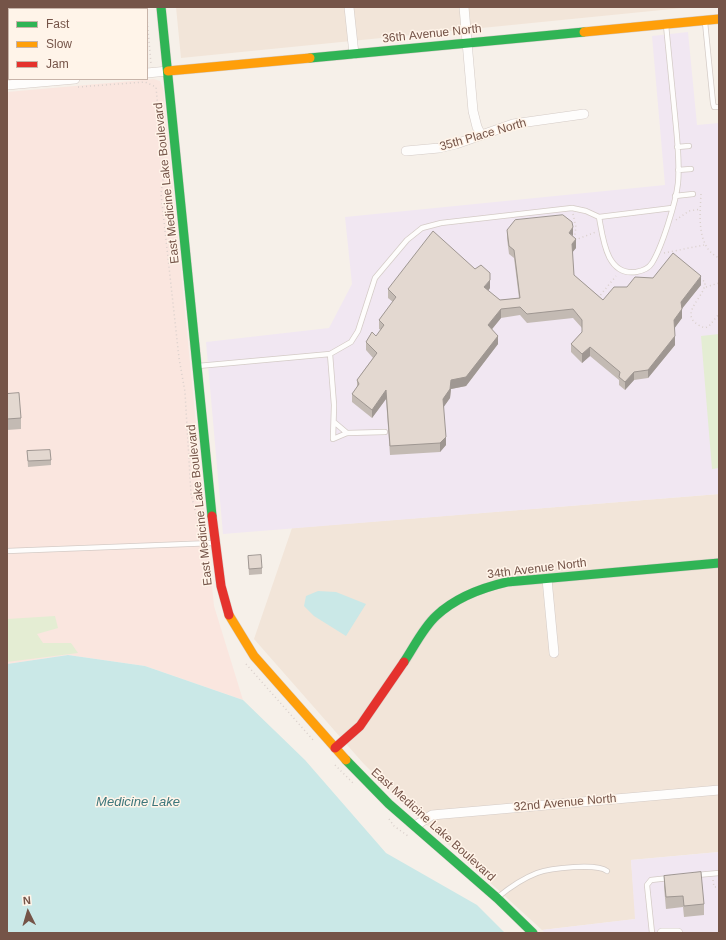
<!DOCTYPE html>
<style>
body{margin:0}
#map{position:relative;width:726px;height:940px;overflow:hidden;background:#f6f0e9;font-family:Arial,sans-serif}
canvas{display:block}
.frame{position:absolute;inset:0;border:8px solid #755448;pointer-events:none}
.legend{position:absolute;left:8px;top:8px;width:140px;height:72px;box-sizing:border-box;background:#fff4e9;border:1px solid #c8b4a9;margin:0;padding:5px 7px;list-style:none;font-size:12px;color:#755448}
.legend li{display:flex;align-items:center;gap:8px;height:20px}
.legend b{width:20px;border:1px solid #c8b4a9}
.north{position:absolute;left:8px;top:892px;width:40px;height:40px;-webkit-text-stroke:3px #fff4e9;paint-order:stroke;rotate:355deg;font-size:11px;font-weight:700;line-height:16px;text-align:center;color:#755448}
.north::after{content:'';display:block;margin:auto;width:14px;height:18px;background:#755448;clip-path:polygon(50% 0,100% 100%,50% 72%,0 100%)}
</style>
<div id="map">
<canvas width="726" height="940"></canvas>
<div class="frame"></div>
<ul class="legend">
<li><b style="height:5px;background:#30b455"></b>Fast</li>
<li><b style="height:5px;background:#ff9f0a"></b>Slow</li>
<li><b style="height:5px;background:#e5322d"></b>Jam</li>
</ul>
<div class="north">N</div>
</div>
<script>
const context = document.querySelector('canvas').getContext('2d');
context.lineJoin = 'round';
function paint(path, color) {
  context.fillStyle = color;
  context.fill(path, 'evenodd');
}
function strokePath(path, color, width, dash) {
  context.strokeStyle = color;
  context.lineWidth = width;
  context.lineCap = dash ? 'butt' : 'round';
  context.setLineDash(dash || []);
  context.stroke(path);
}
function write(font, color, halo, rows, align = 'center') {
  context.font = font + ' Arial,sans-serif';
  context.lineWidth = 3;
  context.setLineDash([]);
  context.textBaseline = 'middle';
  context.strokeStyle = halo;
  context.fillStyle = color;
  for (const [text, x, y, turn = 0] of rows) {
    context.save();
    context.translate(x, y);
    context.rotate((+turn || 0) * Math.PI / 180);
    context.textAlign = isNaN(turn) ? turn : align;
    if (halo) context.strokeText(text, 0, 0);
    context.fillText(text, 0, 0);
    context.restore();
  }
}
paint(new Path2D(`
 M7 7H102V9H9V73H7Z
 M176 7H692L181 58Z
 M719 494V852L631 860 636 919 542 930 406 806 363 763 254 639 292 528Z`), '#f2e5d9');
paint(new Path2D(`
 M154 79 160 81 163 88 214 606 243 700 145 666 68 655 7 664V92Z`), '#fae6df');
paint(new Path2D(`
 M688 32 697 125 719 123V494L223 534 206 342 329 328 352 284 345 217 665 185 652 36Z
 M719 852V933H545L542 930 635 919 631 860Z`), '#f1e7f2');
paint(new Path2D(`
 M719 334V468L712 469 701 336Z
 M55 616 58 628 37 634 43 643H71L78 653 7 662V619Z`), '#e4edd3');
paint(new Path2D(`
 M318 591 336 592 366 604 346 636 314 616 304 606 306 596Z
 M68 655 145 666 243 700 305 760 386 853 477 905 505 933H7V664Z`), '#cae8e7');
const lane = new Path2D(`
 M705 22 713 103 714 107H719
 M666 25C669 56 672 86 675 116 677 138 680 161 678 183 676 202 662 247 652 263 649 268 642 271 636 272 606 276 603 238 599 217L672 208
 M677 147 689 146
 M678 170 691 169
 M675 196 693 194
 M330 354 334 405 333 439 347 433 385 432
 M198 366 330 354 351 342 358 331 375 278 407 240 422 228 441 223 572 208 586 211 599 217
 M334 422 347 433
 M7 551 213 543
 M697 875 719 873
 M498 897C509 888 524 878 537 873 550 868 597 863 607 871
 M652 933 647 885 651 880 669 878`);
const street = new Path2D(`
 M349 7 354 54
 M464 7 473 111 477 127 481 135
 M7 10H9
 M147 73 168 71
 M7 85 75 79
 M406 151 439 148 456 144 513 124 584 114
 M547 579 554 653
 M415 826 432 815 719 790
 M662 933H678`);
const fast = new Path2D(`
 M161 7 212 516
 M310 58 584 32
 M404 662C414 647 423 628 436 616 456 597 481 588 507 582L719 563
 M346 760 389 804 497 898 533 933`);
const slow = new Path2D(`
 M584 32 719 19
 M168 71 310 58
 M229 615 254 656 346 760`);
const jam = new Path2D(`
 M212 516 221 586 229 615
 M335 748 360 726 404 662`);
strokePath(lane, '#d4cbc6', 6);
strokePath(street, '#d4cbc6', 10);
strokePath(fast, '#d5cbc6', 10);
strokePath(slow, '#d5cbc6', 10);
strokePath(jam, '#d5cbc6', 10);
strokePath(new Path2D(`
 M146 7V9
 M147 18 151 64
 M78 87 145 82 156 87 164 173 161 194 179 358 185 392 191 494 195 510 202 527
 M701 194C700 215 696 247 719 258
 M573 214 576 227 574 240
 M676 220 689 211 701 209
 M575 240 596 232
 M664 253 704 245
 M700 278 705 282C706 298 673 316 705 328L709 326 719 314
 M706 287 719 283
 M598 298 616 276
 M246 664 314 741
 M335 765 353 783
 M389 819 394 826 408 836
 M713 880 714 887H719`), '#dad0cc', 1.5, [1, 3]);
strokePath(lane, '#fefdfc', 4.5);
strokePath(street, '#fefdfc', 9);
strokePath(fast, '#30b455', 9);
strokePath(slow, '#ff9f0a', 9);
strokePath(jam, '#e5322d', 9);
paint(new Path2D(`
 M507 230 573 236 576 248 572 252 574 275 603 300 627 287 701 285 682 308V318L674 328 675 345 648 378 634 380 625 390 619 385V380L590 356 582 363 571 352V344L582 332V328L573 318 527 323 520 315 501 318 492 329 498 344 466 386 451 389 450 398 443 407 446 445 440 452 390 455 386 399 372 418 352 402V394L357 388V380L373 358 366 350V342L376 336 381 330 379 329V320L393 302 388 298V289L490 288 488 291 500 300 519 298 514 258 509 254 507 238Z
 M7 394 21 418V429L7 430Z
 M27 451 51 460V465L28 467Z
 M248 556 262 568V574L249 575Z
 M664 876 704 904V915L684 917 683 907 666 909 664 887Z`), '#c3bab3');
paint(new Path2D(`
 M573 227V236L569 233Z
 M576 239V248L572 253V244Z
 M701 276V285L681 310V302Z
 M490 280V288L484 296V287Z
 M501 309V318L488 334V325Z
 M682 309V318L674 329V320Z
 M498 336V344L466 386 451 389 450 398 443 408V399L451 380Z
 M675 336V345L648 378V370Z
 M590 347V356L582 363V354Z
 M634 372V380L625 390V382Z
 M386 390V399L372 418V410Z
 M446 437V445L440 452V443Z`), '#9f9792');
const building = new Path2D(`
 M563 215 572 222 573 227 569 233 576 239 572 244 574 275 603 300 614 287H627L635 277 653 278 673 253 701 276 681 302 682 309 674 320 675 336 648 370 634 372 625 382 619 377 620 372 590 347 582 354 571 344 582 332V320L573 309 527 314 520 307 501 309 488 325 498 336 466 377 451 380 450 389 443 399 446 437 440 443 390 446 386 390 372 410 352 394 359 384 357 380 377 353 366 342 372 332 376 336 384 325 379 320 396 297 388 289 433 231 475 269 481 265 490 273V280L484 287 500 300 520 298 514 250 509 246 507 230 515 220Z
 M19 393 21 418 7 419V394Z
 M50 450 51 460 28 461 27 451Z
 M261 555 262 568 249 569 248 556Z
 M701 872 704 904 684 906 683 896 666 897 664 876Z`);
paint(building, '#e3d8d0');
strokePath(building, '#9f9792', 1);
write('12px', '#755448', '#fff4e9', [
 ["36th Avenue North",432,34,-6],
 ["35th Place North",483,135,-16],
 ["East Medicine Lake Boulevard",167,183,-96],
 ["East Medicine Lake Boulevard",200,505,-96],
 ["34th Avenue North",537,569,-7],
 ["32nd Avenue North",565,803,-5],
 ["East Medicine Lake Boulevard",433,825,42]
]);
write('italic 13px', '#3c767b', '#fff4e9', [
 ["Medicine Lake",138,802]
]);
</script>
